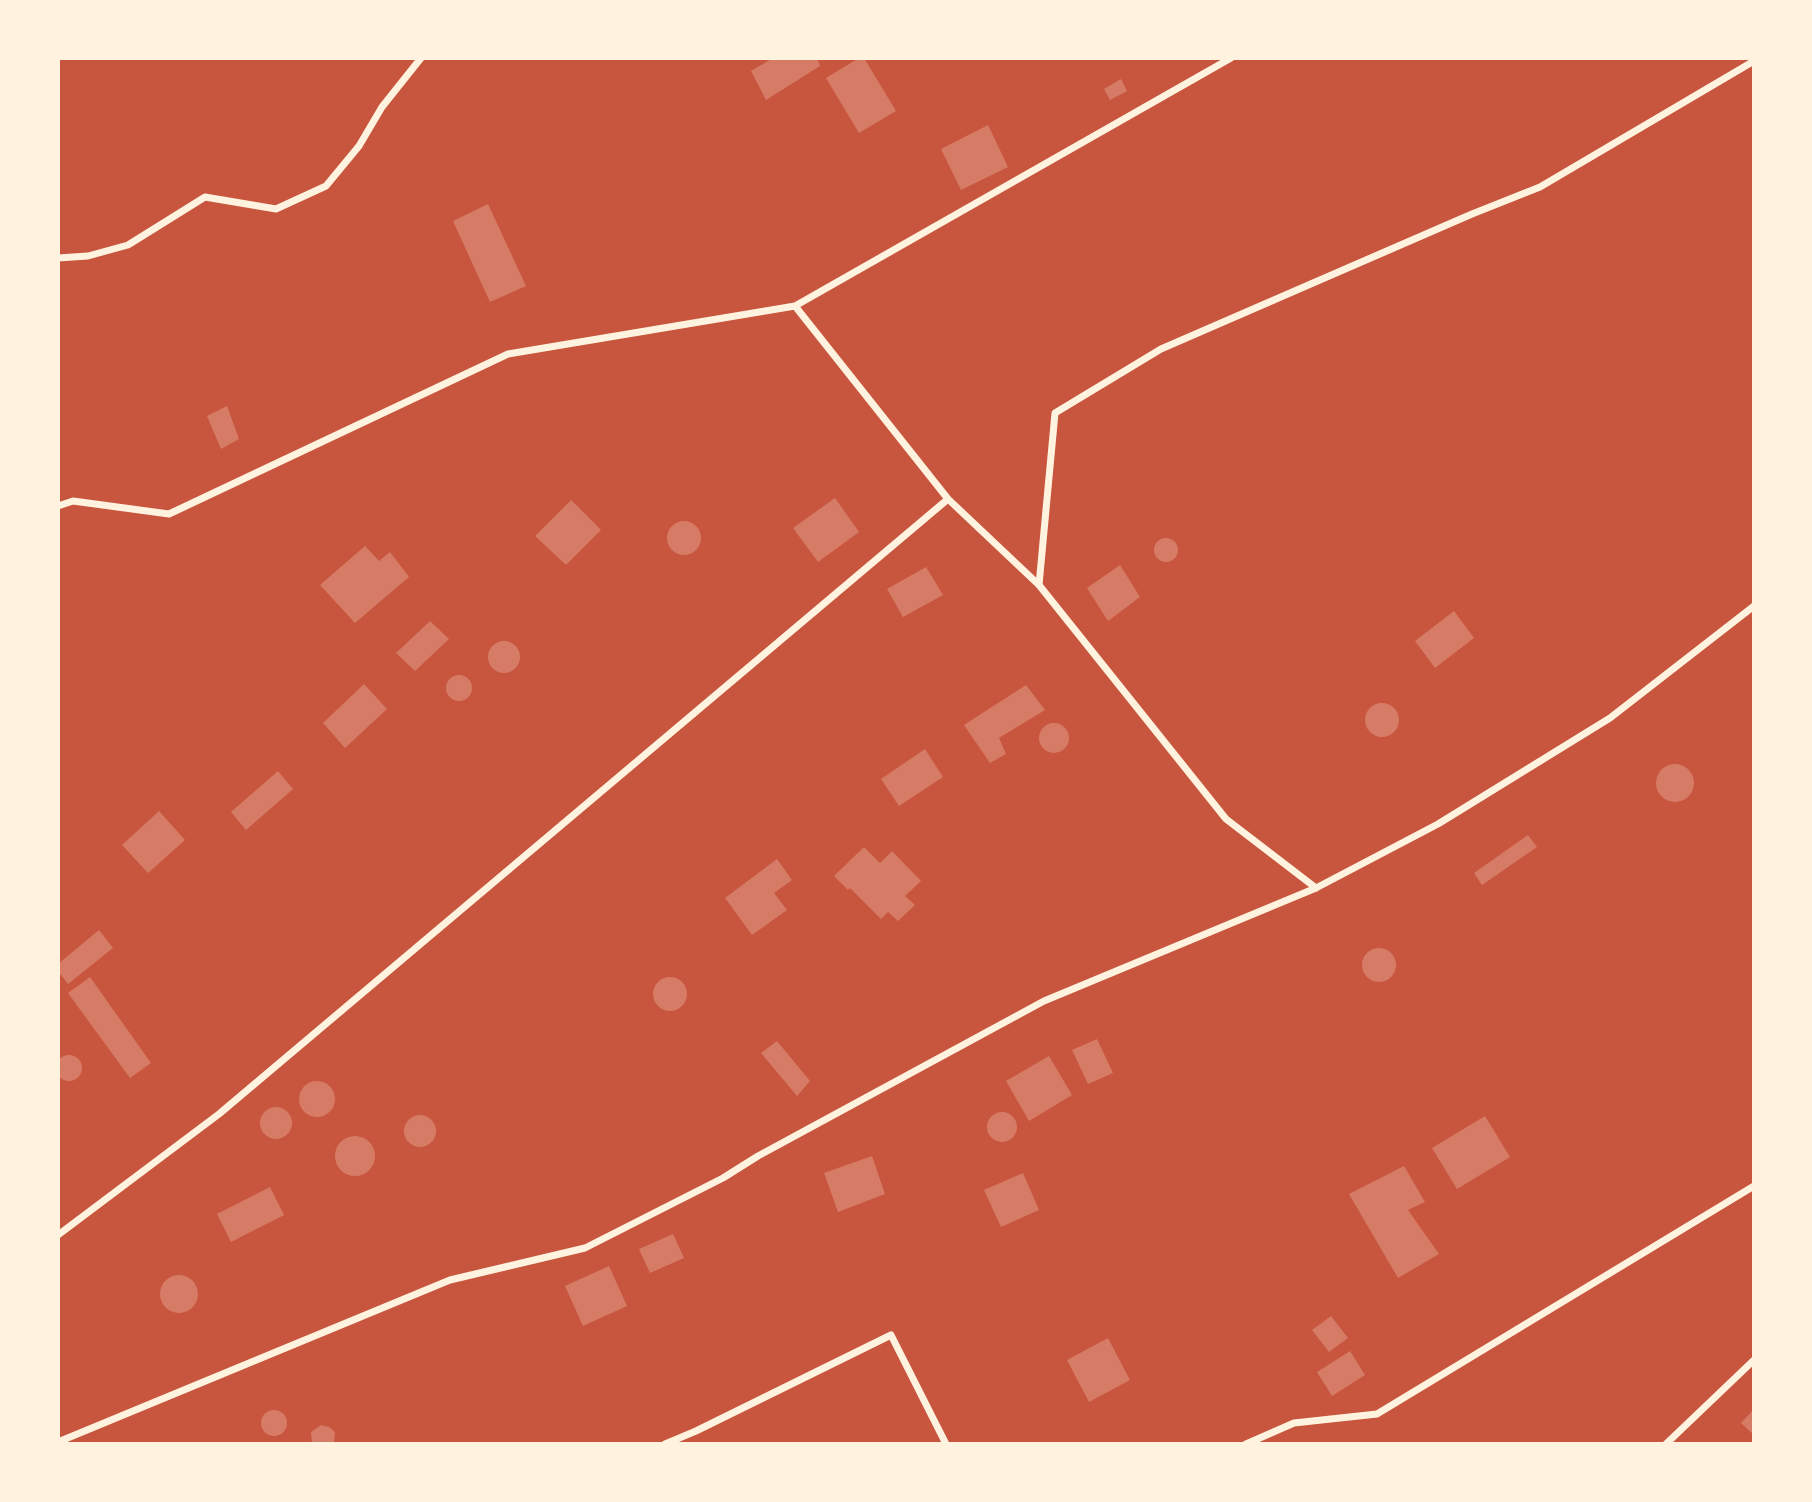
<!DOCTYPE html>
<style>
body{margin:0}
#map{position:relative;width:1812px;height:1502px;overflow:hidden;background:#c8553d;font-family:Montserrat,sans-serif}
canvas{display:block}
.frame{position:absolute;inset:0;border:60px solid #fff3e0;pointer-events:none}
</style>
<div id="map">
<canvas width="1812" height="1502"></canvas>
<div class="frame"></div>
</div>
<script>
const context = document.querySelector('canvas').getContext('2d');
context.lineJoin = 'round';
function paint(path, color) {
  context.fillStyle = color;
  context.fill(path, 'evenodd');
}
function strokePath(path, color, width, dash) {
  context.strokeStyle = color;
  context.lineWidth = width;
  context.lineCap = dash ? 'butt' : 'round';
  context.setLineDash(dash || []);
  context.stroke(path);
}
paint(new Path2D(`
 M773 58H817L820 66 766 100 751 71Z
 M859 58H864L896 111 859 133 826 78Z
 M1121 79 1127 91 1110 100 1104 89Z
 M988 125 1008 167 961 190 941 149Z
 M488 204 526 286 490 302 453 221Z
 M227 406 239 439 221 449 207 416Z
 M835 498 859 532 818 562 793 528Z
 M571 500 601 530 566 565 535 536Z
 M667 538a17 17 0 1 1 34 0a17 17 0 1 1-34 0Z
 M1154 550a12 12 0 1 1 24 0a12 12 0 1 1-24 0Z
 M365 546 379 561 390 552 409 577 355 623 320 585Z
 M1120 565 1140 597 1108 621 1087 588Z
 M926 567 943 595 903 617 887 589Z
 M1454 611 1474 638 1435 668 1415 641Z
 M430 621 449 639 415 671 396 653Z
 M488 657a16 16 0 1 1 32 0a16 16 0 1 1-32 0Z
 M446 688a13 13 0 1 1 26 0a13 13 0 1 1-26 0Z
 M364 684 387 709 345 748 323 723Z
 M1026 685 1045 710 999 738 1006 754 990 763 964 725Z
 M1365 720a17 17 0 1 1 34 0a17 17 0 1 1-34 0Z
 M1039 738a15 15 0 1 1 30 0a15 15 0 1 1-30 0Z
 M925 749 943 777 899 806 881 779Z
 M1656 783a19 19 0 1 1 38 0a19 19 0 1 1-38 0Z
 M278 771 293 789 246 830 231 812Z
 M159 811 185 840 148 873 122 845Z
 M1528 835 1537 847 1482 885 1474 873Z
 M864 847 880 863 892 851 921 881 905 896 915 905 898 921 888 912 881 919 850 888 848 890 834 876Z
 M777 859 792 880 774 893 787 910 752 935 725 898Z
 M99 930 113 948 68 984 58 971V964Z
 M1362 965a17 17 0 1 1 34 0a17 17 0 1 1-34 0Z
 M90 977 151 1063 130 1078 68 993Z
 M653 994a17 17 0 1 1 34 0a17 17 0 1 1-34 0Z
 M1097 1039 1113 1073 1088 1084 1072 1050Z
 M777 1041 810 1081 797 1096 761 1053Z
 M56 1068a13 13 0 1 1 26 0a13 13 0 1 1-26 0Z
 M1049 1056 1072 1095 1029 1121 1006 1081Z
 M299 1099a18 18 0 1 1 36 0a18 18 0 1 1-36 0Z
 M260 1123a16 16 0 1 1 32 0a16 16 0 1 1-32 0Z
 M987 1127a15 15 0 1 1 30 0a15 15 0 1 1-30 0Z
 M404 1131a16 16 0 1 1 32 0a16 16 0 1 1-32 0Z
 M1485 1116 1510 1157 1457 1189 1432 1148Z
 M335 1156a20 20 0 1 1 40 0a20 20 0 1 1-40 0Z
 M872 1156 885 1194 838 1212 824 1173Z
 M1404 1166 1425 1202 1408 1210 1439 1254 1398 1278 1349 1194Z
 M1023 1173 1039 1210 1001 1227 984 1190Z
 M270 1187 284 1215 231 1242 217 1214Z
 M673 1234 684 1258 650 1273 639 1249Z
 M609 1266 627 1306 583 1326 565 1286Z
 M160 1294a19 19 0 1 1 38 0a19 19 0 1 1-38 0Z
 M1331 1316 1348 1338 1329 1352 1312 1330Z
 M1108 1338 1130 1380 1089 1402 1067 1360Z
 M1350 1351 1365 1375 1332 1396 1317 1372Z
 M1754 1409V1435L1741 1423Z
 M261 1423a13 13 0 1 1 26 0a13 13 0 1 1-26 0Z
 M321 1425 329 1427 335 1432 334 1444H312L311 1432Z`), '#d67c66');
strokePath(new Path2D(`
 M58 258 88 256 128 245 205 197 276 209 326 186 359 146 382 107 421 58
 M795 306 948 499 1039 585 1226 819 1316 888
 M58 506 73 501 169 514 508 354 795 306 1231 58
 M1039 585 1055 413 1161 349 1472 214 1540 187 1754 61
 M58 1235 219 1114 948 499
 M58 1442 450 1280 585 1248 723 1178 758 1156 1044 1001 1316 888 1438 824 1610 718 1754 606
 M665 1444 696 1431 891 1335 946 1444
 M1246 1444 1294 1423 1377 1414 1754 1186
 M1666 1444 1754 1360`), '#fff3e0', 7);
</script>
